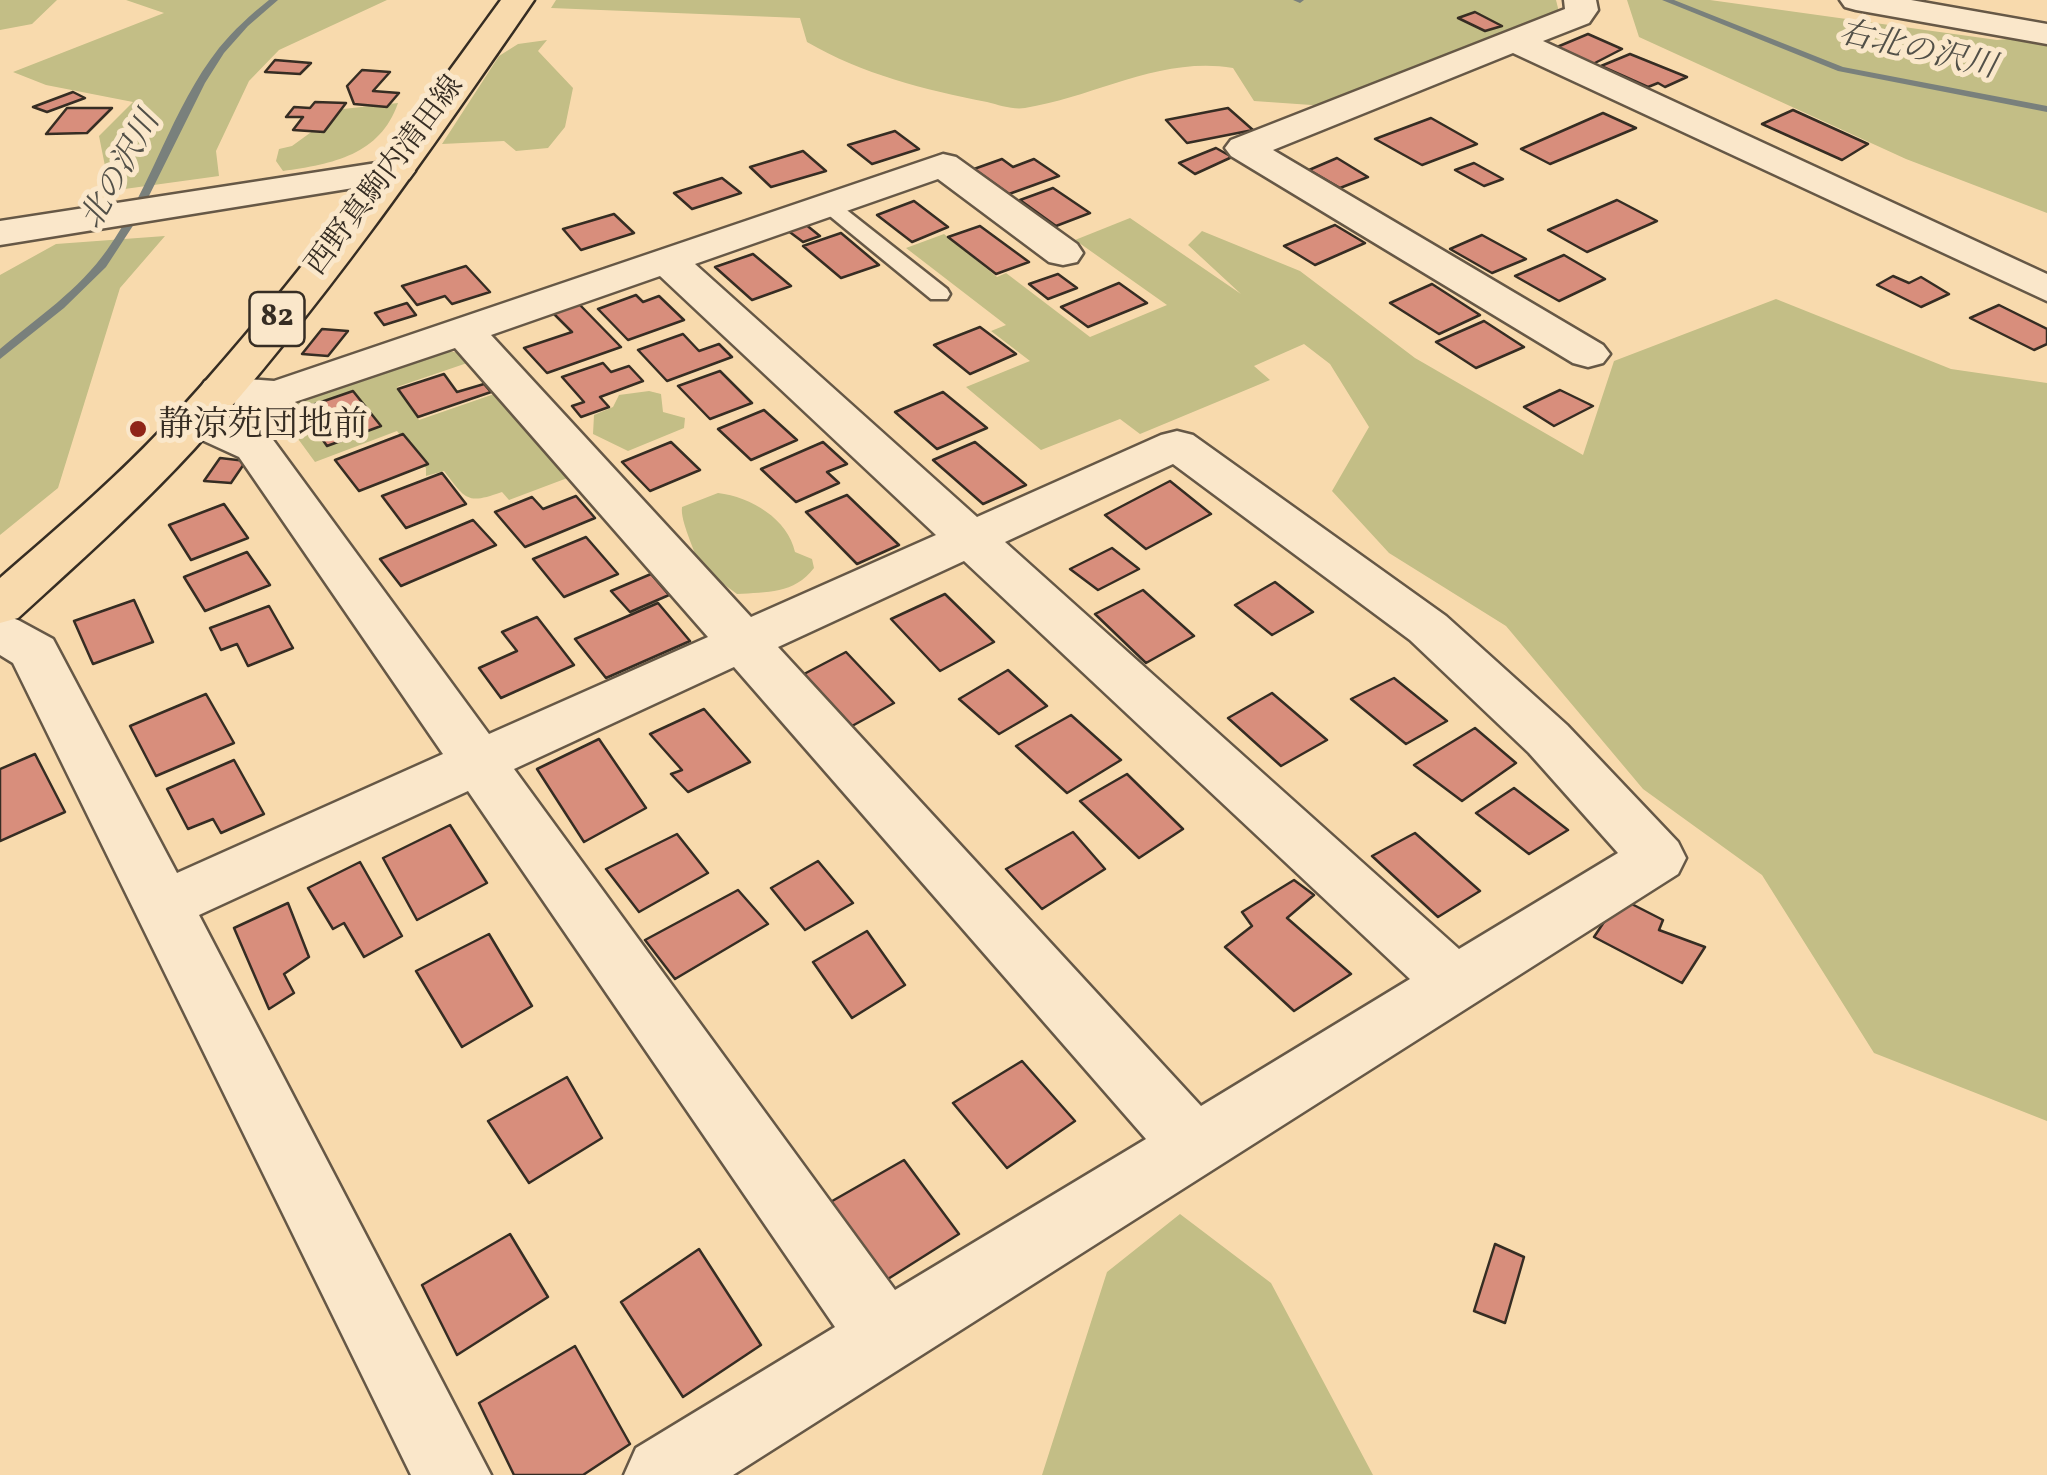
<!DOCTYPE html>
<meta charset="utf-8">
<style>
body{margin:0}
canvas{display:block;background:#f8daad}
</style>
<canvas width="2047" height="1475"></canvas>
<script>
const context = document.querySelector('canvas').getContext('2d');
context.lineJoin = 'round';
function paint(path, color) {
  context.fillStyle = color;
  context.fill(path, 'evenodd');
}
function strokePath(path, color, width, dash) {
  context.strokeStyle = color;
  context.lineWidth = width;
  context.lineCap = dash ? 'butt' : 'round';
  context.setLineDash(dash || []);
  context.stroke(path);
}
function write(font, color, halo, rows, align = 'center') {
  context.font = font + ' Vollkorn,"Noto Serif JP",serif';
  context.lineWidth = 10;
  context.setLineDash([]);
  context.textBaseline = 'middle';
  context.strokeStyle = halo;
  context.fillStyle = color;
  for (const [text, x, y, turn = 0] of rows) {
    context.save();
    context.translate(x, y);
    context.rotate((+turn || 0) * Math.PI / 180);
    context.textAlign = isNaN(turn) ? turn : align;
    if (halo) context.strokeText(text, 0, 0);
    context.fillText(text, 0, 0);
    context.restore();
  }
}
paint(new Path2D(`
 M0 0H57L32 24 0 30Z
 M126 0H387L279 50 249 81 216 151 219 176 110 191 99 136 133 102 46 85 13 72 164 13Z
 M556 0H1556L1559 12 1326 106 1254 101 1233 68C1160 56 1095 97 1025 108 1013 110 999 105 987 102 925 90 862 74 807 42L800 18 551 8Z
 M1627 0H1710L1997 40 2047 35V213L1906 159 1639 37Z
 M547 40 538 51 573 88 565 127 548 148 516 151 504 141 442 144 499 56 518 44Z
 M398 103C380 155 333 164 283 171L276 161 279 149 292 146 343 109Z
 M1130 218 1241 294 1188 245 1202 231 1300 271 1415 358 1583 455 1614 361 1776 299 1951 369 2047 383V1121L1874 1053 1762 875 1643 789 1506 626 1389 553 1332 491 1369 427 1330 364 1304 344 1254 366 1270 380 1140 434 1120 419 1041 450 966 387 1030 361 991 331 1006 325 906 248 944 234 997 277 1006 273 1090 337 1167 305 1075 240Z
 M165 236 120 288 58 488 0 535V275L56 244Z
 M436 350 462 353 470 362 397 387 419 420 497 393 570 477 509 500 502 492C466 505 466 499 444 471L426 476V468L397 431 315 462 274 406Z
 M649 391 661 394 663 412 685 418 684 428 628 451 593 434 594 415 613 407 619 395Z
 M718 493C751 497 788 519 795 552L812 559 814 568C794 594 767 592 737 594L699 566C695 550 680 521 682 507Z
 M1180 1214 1271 1283 1373 1475H1042L1107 1272Z`), '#c3be86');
paint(new Path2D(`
 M269 0H278L248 26 224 53 205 83 138 218 106 267 64 308 0 359V349C37 318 79 290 107 250 152 187 171 109 219 48 234 30 250 15 269 0Z
 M1293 0H1304L1300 3Z
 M1662 0H1674L1843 67 2047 106V112L1838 71Z`), '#79807c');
const building = new Path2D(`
 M1475 12 1502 26 1485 31 1458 18Z
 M1588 34 1622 49 1593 64 1557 47Z
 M1630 54 1687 77 1665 87 1658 83 1648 87 1601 66Z
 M275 60 311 63 300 74 265 72Z
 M362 70 390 72 373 91 399 93 387 107 354 104 347 86Z
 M73 92 85 98 47 112 33 107Z
 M315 102 346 103 324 132 293 130 303 117H286L294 107 310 108Z
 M67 108H112L87 133 46 134Z
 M1228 108 1253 130 1187 143 1166 120Z
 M1793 110 1868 144 1842 160 1762 124Z
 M1603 113 1636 128 1550 164 1521 149Z
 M1431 118 1477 144 1422 165 1375 139Z
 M895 131 919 149 872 164 848 145Z
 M1216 148 1232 157 1195 174 1179 163Z
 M803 151 826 171 771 187 750 167Z
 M1337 158 1368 177 1340 188 1309 170Z
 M1002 159 1013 167 1034 159 1059 176 1009 194 974 169Z
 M1474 163 1503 179 1484 186 1455 170Z
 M722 178 741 193 692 209 674 193Z
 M1053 188 1090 213 1056 226 1020 200Z
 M1617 200 1657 221 1587 252 1548 230Z
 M914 201 948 227 912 242 877 215Z
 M614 214 634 233 581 250 563 229Z
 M805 224 820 236 803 242 787 230Z
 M1335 225 1365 243 1315 265 1284 246Z
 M980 226 1029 262 996 274 948 237Z
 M841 233 879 265 841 278 803 246Z
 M1482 235 1526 259 1492 273 1450 249Z
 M753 254 791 286 752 300 715 267Z
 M1564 255 1605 279 1559 301 1515 276Z
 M466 266 490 292 452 304 445 296 417 305 402 286Z
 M1058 274 1077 288 1048 299 1029 284Z
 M1893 276 1909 283 1921 277 1949 294 1921 307 1877 285Z
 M1119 283 1147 303 1088 327 1061 307Z
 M1432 284 1480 315 1439 334 1390 303Z
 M636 295 643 302 659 296 684 320 628 340 598 309Z
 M407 303 416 315 384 325 375 313Z
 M579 304 621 347 547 373 524 348 572 332 553 313Z
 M1999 305 2047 329V344L2034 350 1970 318Z
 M1484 321 1524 347 1476 368 1436 342Z
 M980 327 1016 354 970 374 934 345Z
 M322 329 348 331 328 356 302 354Z
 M683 334 699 351 719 344 732 357 667 381 638 350Z
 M603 363 611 372 629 366 643 381 600 397 609 407 581 417 572 406 584 402 562 377Z
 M720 371 752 403 710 419 678 386Z
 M444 374 457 392 484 384 491 392 418 417 398 389Z
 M1560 390 1593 406 1554 426 1524 407Z
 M353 391 381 426 327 446 301 409Z
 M943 392 987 428 937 449 895 412Z
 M764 410 797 440 751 460 718 429Z
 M403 434 428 464 359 491 335 460Z
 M671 442 700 470 650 491 622 462Z
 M823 442 847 464 827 472 839 483 796 502 761 469Z
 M975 442 1026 485 983 504 933 460Z
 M220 458 246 461 231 483 204 481Z
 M442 473 466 504 406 528 382 496Z
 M1170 481 1211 514 1146 549 1105 515Z
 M847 495 899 545 857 564 806 512Z
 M576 496 595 518 525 547 495 512 532 497 543 509Z
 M224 504 248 538 191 560 169 525Z
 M473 520 496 545 401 586 380 559Z
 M586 537 618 574 564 597 533 559Z
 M1112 548 1139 569 1098 590 1070 569Z
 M247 552 270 585 205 611 184 577Z
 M651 574 669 595 630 612 611 591Z
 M1275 582 1313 612 1272 635 1235 605Z
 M1143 590 1194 636 1146 663 1095 614Z
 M945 594 994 642 940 671 891 619Z
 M134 600 153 642 93 664 74 621Z
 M658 603 690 641 606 678 575 639Z
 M269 606 293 648 248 666 237 644 221 650 210 628Z
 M537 617 574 665 501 698 479 668 517 651 502 632Z
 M846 652 894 703 852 726 804 674Z
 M1008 670 1047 706 999 734 959 699Z
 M1394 678 1447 721 1406 744 1351 699Z
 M1272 693 1327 740 1281 766 1228 718Z
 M206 694 234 743 156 776 130 726Z
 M704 709 750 762 688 792 671 774 682 770 650 734Z
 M1071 715 1121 760 1067 793 1016 746Z
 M1475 728 1516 763 1462 801 1414 765Z
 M599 739 646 808 584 842 537 769Z
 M35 754 65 812 0 841V769Z
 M234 760 264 814 221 833 213 819 188 829 167 789Z
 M1127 774 1183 829 1139 858 1080 801Z
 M1514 788 1568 830 1529 854 1476 813Z
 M450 825 487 883 417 920 383 858Z
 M1073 832 1105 869 1042 909 1006 869Z
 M1415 833 1480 891 1438 917 1372 856Z
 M677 834 708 873 639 912 606 869Z
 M818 861 853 903 805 930 771 888Z
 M360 862 402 936 364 957 344 923 333 929 308 888Z
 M1294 880 1314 895 1287 918 1351 974 1294 1011 1225 947 1252 926 1242 912Z
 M738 890 768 924 675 979 645 940Z
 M1620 898 1663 920 1659 930 1705 947 1682 983 1594 937Z
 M288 903 309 957 284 974 294 993 269 1009 234 928Z
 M867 931 905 985 852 1018 813 962Z
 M489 934 532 1006 462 1047 416 971Z
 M1022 1061 1075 1121 1007 1168 953 1103Z
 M567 1077 602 1138 529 1183 488 1121Z
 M904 1160 959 1234 880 1284 827 1204Z
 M510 1234 548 1297 457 1355 422 1285Z
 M1495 1244 1524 1257 1505 1323 1474 1311Z
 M699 1249 761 1345 683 1397 621 1302Z
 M575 1346 630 1444 583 1475H514L479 1403Z`);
paint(building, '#d88e7c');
strokePath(building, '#362d23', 2.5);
const service = new Path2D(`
 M827 198 834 200 947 289 950 294 947 299H931L820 208 816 204Z`);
const minor = new Path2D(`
 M1564 0H1596L1598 10 1589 23 1543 41 2047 274V301L1513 53 1273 150 1603 345 1610 354 1603 363 1588 367 1573 363 1231 156 1225 148 1231 140 1565 9Z
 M1840 0H1911L2047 24V44L1856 10 1845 7Z
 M943 154 956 157 1077 244 1083 253 1077 262 1063 265 1049 262 938 179 695 264 977 517 1161 435 1177 431 1193 435 1446 616 1567 725 1678 842 1686 858 1678 874 733 1475H624L636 1448 835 1327 468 791 199 915 491 1475H411L13 663 0 655V614L18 620 53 639 177 873 443 754 239 457 180 430 173 420 180 410 196 406 212 410 271 437 489 734 708 637 455 348 277 408 205 399 199 390 205 381 221 377 274 381ZM660 276 936 535 751 617 491 335ZM1173 464 1410 640 1529 753 1618 853 1459 949 1005 542ZM964 561 1410 979 1201 1106 778 647ZM734 667 1146 1139 895 1290 514 769Z
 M396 160 409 163 415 171 409 179 0 245V221Z`);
const primary = new Path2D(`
 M501 0H534C428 154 320 310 194 449 139 509 78 563 18 618L0 623V578C55 530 112 482 162 429 287 296 394 147 501 0Z`);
strokePath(service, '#665846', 5);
strokePath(minor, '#665846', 5);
strokePath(primary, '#362d23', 5);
paint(service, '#fae7ca');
paint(minor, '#fae7ca');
paint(primary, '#f8daad');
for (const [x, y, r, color] of [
 [138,429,10,"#8f2418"]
]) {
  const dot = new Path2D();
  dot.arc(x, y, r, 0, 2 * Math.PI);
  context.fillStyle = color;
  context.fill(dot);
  strokePath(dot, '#fae7ca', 4);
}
write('30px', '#362d23', '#fae7ca', [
 ["西野真駒内清田線",387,177,-53]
]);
write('italic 32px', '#525048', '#fae7ca', [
 ["右北の沢川",1917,53,13],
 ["北の沢川",123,172,-61]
]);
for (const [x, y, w] of [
 [277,319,55]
]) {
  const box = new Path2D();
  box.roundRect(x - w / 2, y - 27, w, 54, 8);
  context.fillStyle = '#fae7ca';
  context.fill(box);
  strokePath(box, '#362d23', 2.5);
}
write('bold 32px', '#362d23', null, [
 ["82",277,319]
]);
write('35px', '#362d23', '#fae7ca', [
 ["静涼苑団地前",158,429]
], 'left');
</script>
